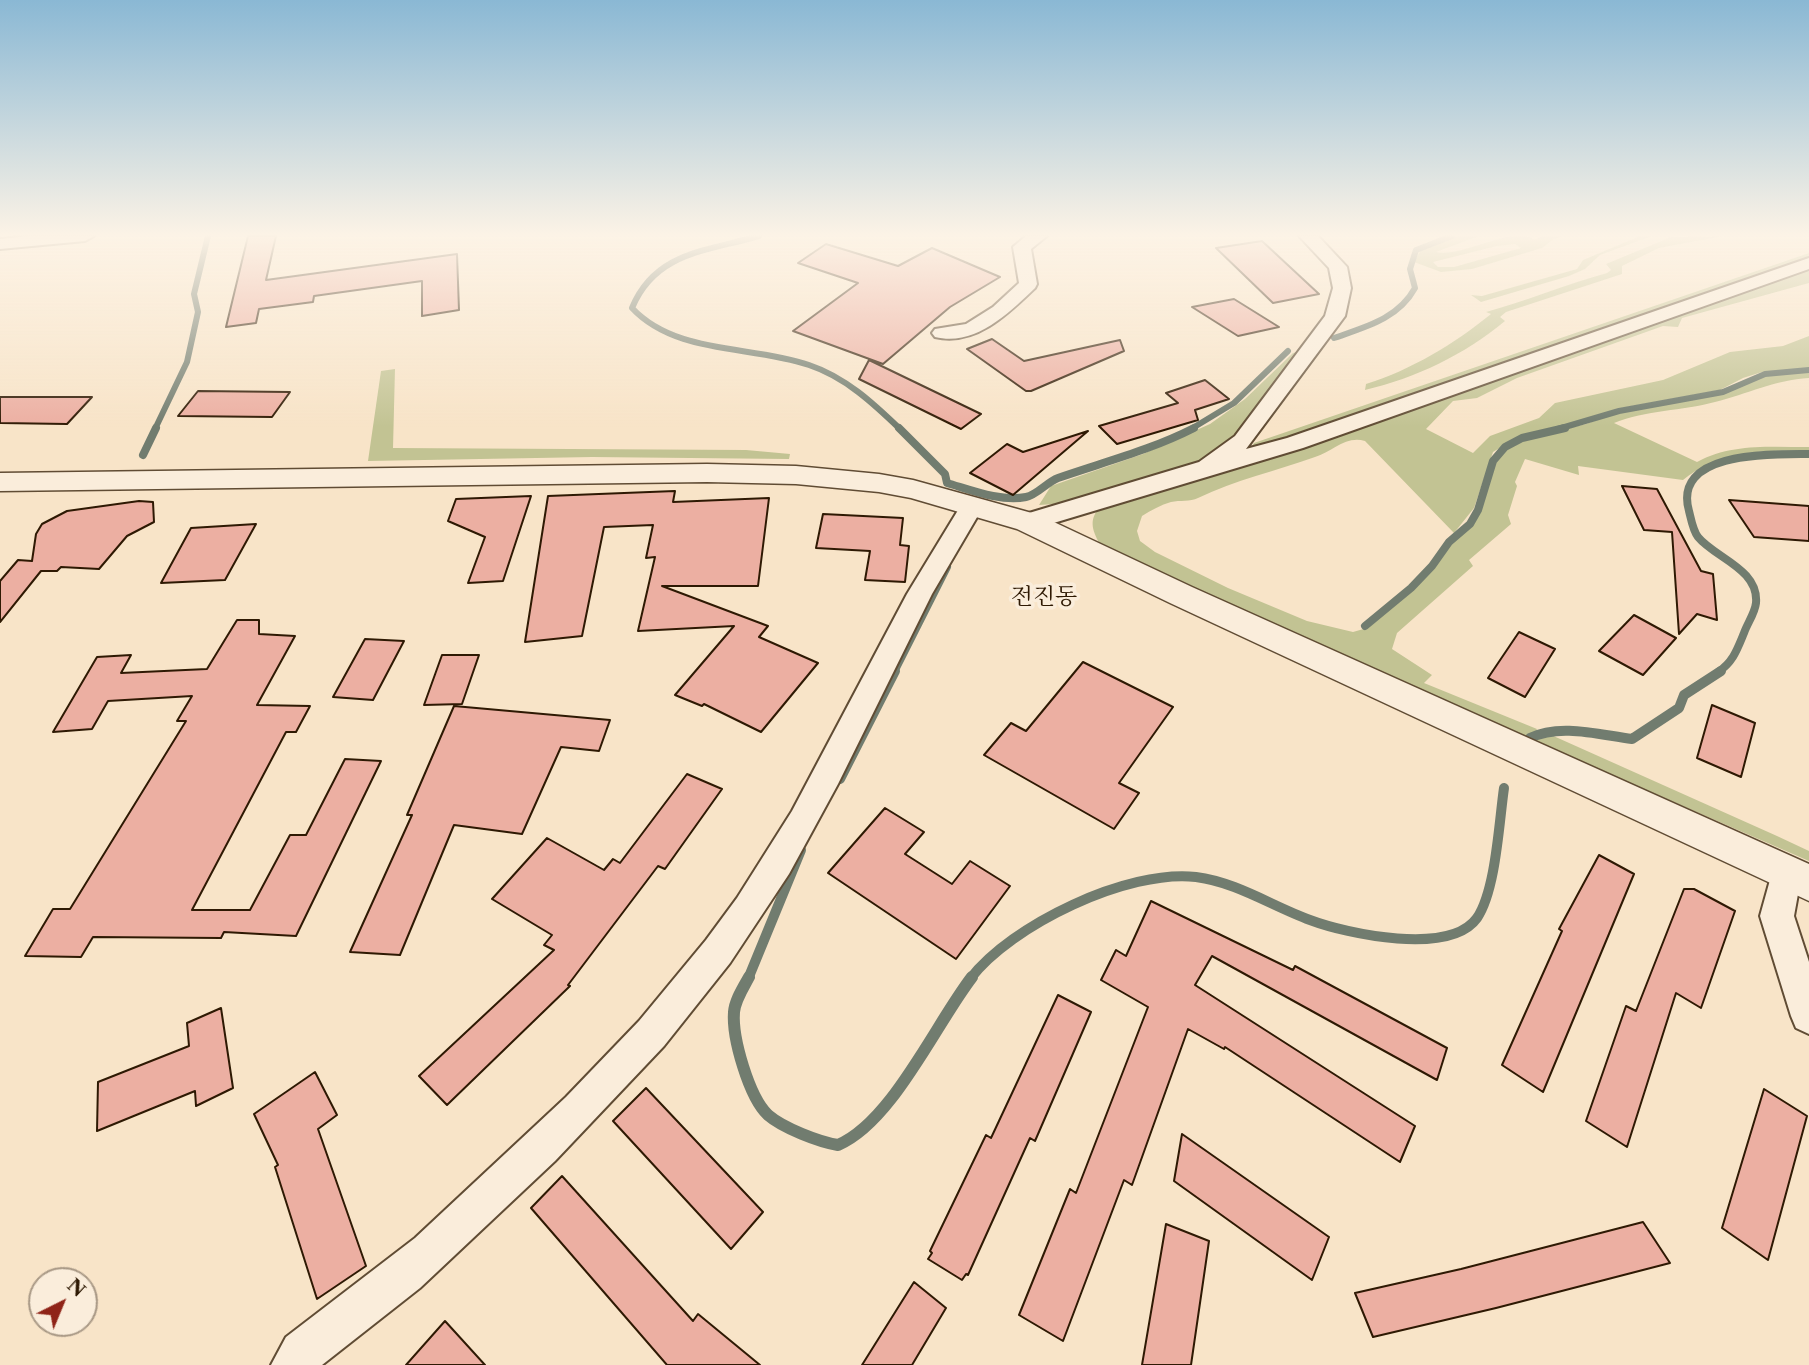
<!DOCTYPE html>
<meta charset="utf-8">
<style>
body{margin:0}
#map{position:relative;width:1809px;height:1365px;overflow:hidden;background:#f8e4c8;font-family:"Libre Caslon Text",serif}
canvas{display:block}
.north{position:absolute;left:28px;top:1267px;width:70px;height:70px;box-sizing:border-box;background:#faeddb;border:2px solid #a89885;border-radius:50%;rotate:43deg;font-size:19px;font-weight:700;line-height:28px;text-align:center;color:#2e1903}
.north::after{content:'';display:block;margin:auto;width:24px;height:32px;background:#8f2418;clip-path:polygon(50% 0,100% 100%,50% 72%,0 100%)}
</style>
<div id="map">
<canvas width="1809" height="1365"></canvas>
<div class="north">N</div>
</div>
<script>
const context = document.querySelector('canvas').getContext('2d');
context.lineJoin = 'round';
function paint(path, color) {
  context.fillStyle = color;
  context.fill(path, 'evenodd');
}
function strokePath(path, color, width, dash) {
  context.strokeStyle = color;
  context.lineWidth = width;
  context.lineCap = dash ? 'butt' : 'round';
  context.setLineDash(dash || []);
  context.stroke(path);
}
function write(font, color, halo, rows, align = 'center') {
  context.font = font + ' "Libre Caslon Text","Noto Serif KR",serif';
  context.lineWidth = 7;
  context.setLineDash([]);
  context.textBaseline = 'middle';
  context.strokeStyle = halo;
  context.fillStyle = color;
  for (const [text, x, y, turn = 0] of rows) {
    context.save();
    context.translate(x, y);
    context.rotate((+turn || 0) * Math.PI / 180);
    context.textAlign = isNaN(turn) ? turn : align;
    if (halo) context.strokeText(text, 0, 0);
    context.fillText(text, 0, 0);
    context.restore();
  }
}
paint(new Path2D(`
 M1459 236H1479L1436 252C1462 258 1513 224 1535 240L1542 236H1563L1554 239 1542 248 1472 269 1441 272 1414 262 1420 251ZM1515 244 1521 248 1454 267H1438L1433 262 1497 246Z
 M1640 236H1652L1600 255 1585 269 1569 276 1481 302 1471 295 1482 296 1577 269 1583 260Z
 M1724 236 1659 248 1622 266V274L1506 312 1500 317 1505 321C1464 355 1416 378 1365 390L1366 384C1411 370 1454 344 1491 314L1486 312C1527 301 1566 284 1607 273L1611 270 1606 264 1671 237Z
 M1809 253V259L1250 450 1254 443Z
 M1809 268V283L1682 318 1678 327 1663 326 1517 378 1477 398 1453 401 1426 429 1473 453 1490 436 1539 418 1555 403 1663 380 1730 352 1783 346 1809 336V368L1762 372 1743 378 1720 390 1616 409 1582 421 1519 436 1493 452 1474 508 1454 533 1365 441C1346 435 1332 452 1315 457 1276 471 1235 480 1198 498 1190 502 1180 500 1171 502 1161 505 1151 510 1142 516L1137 531 1140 541 1155 552 1228 588 1307 621 1353 632 1367 628 1413 589 1450 543 1472 525 1480 511 1495 461 1507 448 1524 439 1586 424 1620 412 1724 393 1767 375 1809 372V378C1775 380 1747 394 1715 402 1682 411 1646 410 1614 423L1697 462C1731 443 1772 447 1809 447V451C1762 450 1720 450 1683 480L1578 466 1579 475 1525 459 1515 482 1517 486 1508 515 1511 524 1469 560 1473 566 1397 633 1392 649 1432 675 1424 683 1537 729 1534 735 1539 737 1549 734 1777 836 1809 851V861L1419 691 1101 546C1093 532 1088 521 1099 508Z
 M1304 350 1238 436 1201 466 1070 503 1039 505 1051 486 1143 454 1210 424 1245 399 1293 353Z
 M395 369 393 448 746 450 790 454 789 459 592 457 368 461 381 371Z`), '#c2c393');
strokePath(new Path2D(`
 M759 236C707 251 655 252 632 308 676 355 751 345 809 365 845 377 873 403 900 429
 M1334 338C1365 327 1398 319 1415 288L1410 269 1416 250 1452 236
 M155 429 187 362 198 312 194 294 208 236
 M1191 429 1234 403 1288 351
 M1558 429 1619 411 1723 392 1765 374 1809 370`), '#717c6f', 6);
strokePath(new Path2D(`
 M899 428 945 474 947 483C971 490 1001 502 1026 497 1037 495 1047 482 1058 478 1104 462 1151 450 1194 428
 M143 455 156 428
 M1365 626 1411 588 1432 566 1449 542 1470 524 1478 510 1493 461 1505 447 1522 438 1565 428
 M894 672 947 567
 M1718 672C1733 662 1737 650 1744 633 1747 624 1755 613 1756 603 1759 569 1715 558 1698 537 1693 531 1691 519 1689 511 1672 451 1772 454 1809 454`), '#717c6f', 8);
strokePath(new Path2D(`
 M1530 738C1560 723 1600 735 1632 739L1679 708 1684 695 1721 671
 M840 779 895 671
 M748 979 801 850
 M970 979C1011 925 1128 869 1196 877 1236 882 1272 906 1310 920 1347 934 1450 956 1477 918 1496 890 1499 822 1504 788`), '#717c6f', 10);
strokePath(new Path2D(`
 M749 977C743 988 735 1000 734 1012 732 1038 749 1097 768 1115 783 1128 819 1142 838 1145 892 1122 935 1025 972 977`), '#717c6f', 12);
const building = new Path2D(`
 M248 236H276L266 280 457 254 459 310 422 316V281L314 296 313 302 259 309 256 323 226 327Z
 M1262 241 1319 294 1273 303 1216 248Z
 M826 244 898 266 932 248 1000 277 950 307 883 364 793 331 858 283 798 263Z
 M1234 299 1279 327 1238 336 1192 307Z
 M992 339 1024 361 1120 340 1124 351 1031 391H1026L967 349Z
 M869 360 981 414 961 429 859 379Z
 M1205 380 1229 399 1195 410 1198 420 1117 444 1099 426 1178 403 1166 393Z
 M198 391 290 392 272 417 178 416Z
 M0 397H92L67 424 0 423Z
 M1088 431 1013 495 970 473 1007 444 1023 452Z
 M1622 486 1657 489 1701 571 1713 574 1717 620 1697 614 1679 634 1672 532 1644 530Z
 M675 491 673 502 769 498 758 586H662L768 626 759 637 818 663 761 732 704 704 702 706 675 695 734 626 638 631 655 557 646 558 653 525 604 527 582 636 525 642 548 496Z
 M531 496 503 581 468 583 485 537 448 521 456 499Z
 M1729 500 1809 506V541L1754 537Z
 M139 501 153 502 154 522 127 536 99 569 61 567 57 571H41L0 622V581L18 560 32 561 36 534 42 524 67 511Z
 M823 514 903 518 900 545 909 546 905 582 865 580 870 551 816 548Z
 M256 524 225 580 161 583 191 528Z
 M1634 615 1676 638 1643 675 1599 651Z
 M237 620H259V634L295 636 257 705 310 706 296 732H286L192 910H250L290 835H306L345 759 381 761 296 936 224 932 221 938 93 937 81 957 25 956 53 909H70L186 721H177L192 696 108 701 92 729 53 732 97 657 131 655 121 673 207 669Z
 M1519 632 1555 649 1525 697 1488 678Z
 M365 639 404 641 373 700 333 697Z
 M442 655H479L462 704 424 705Z
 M1083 662 1173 707 1119 783 1139 793 1114 829 984 755 1011 723 1026 731Z
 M1712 705 1755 723 1741 777 1697 758Z
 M454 706 610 720 599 751 561 747 522 834 454 825 400 955 350 952 412 815H407Z
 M687 774 722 789 665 869 658 866 568 985 570 986 447 1105 419 1076 554 950 544 945 552 935 492 899 547 838 604 870 613 859 620 863Z
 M885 808 924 832 905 854 952 884 970 861 1010 886 956 959 828 873Z
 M1599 855 1634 874 1543 1092 1502 1065 1562 931 1559 929Z
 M1684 889H1694L1735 911 1701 1008 1676 993 1627 1147 1586 1121 1626 1006 1636 1011Z
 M1151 901 1293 970 1295 966 1447 1048 1437 1080 1212 956 1195 985 1415 1126 1400 1162 1225 1047 1224 1049 1188 1029 1132 1185 1124 1180 1063 1341 1019 1315 1070 1189 1076 1193 1148 1007 1101 980 1116 950 1126 956Z
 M1058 995 1091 1012 1035 1141 1030 1138 968 1275 966 1274 962 1280 928 1259 932 1253 930 1251 986 1135 991 1138Z
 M221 1008 233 1088 196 1106 195 1091 97 1131 98 1082 189 1046 187 1023Z
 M315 1072 337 1115 318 1129 366 1266 317 1299 275 1167 278 1165 254 1114Z
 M646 1088 763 1212 731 1249 613 1121Z
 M1764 1089 1807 1116 1768 1260 1722 1228Z
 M1182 1134 1329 1237 1312 1280 1174 1181Z
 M562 1176 693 1321 698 1314 760 1365H667L531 1208Z
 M1643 1222 1670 1263 1496 1308 1373 1337 1355 1293 1461 1269Z
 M1166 1224 1209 1241 1191 1365H1142Z
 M914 1282 946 1308 912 1365H862Z
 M445 1321 485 1365H406Z`);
paint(building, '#ecafa2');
strokePath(building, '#2e1903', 2);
const minor = new Path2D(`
 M28 236H94L85 241 0 249V239Z
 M1026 236H1047L1031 249 1037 284 1035 288C1009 313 975 347 935 337L932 333 935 329 966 324 993 307 1019 283 1013 247Z
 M1299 236H1318L1347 267 1351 288 1345 316 1246 449 1287 438 1809 258V269L1303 448 1037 528 1028 530 1019 528 1016 522 1019 516 1199 462 1235 436 1325 316 1333 288 1329 268Z
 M971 499 979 502 983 507 932 594 838 784 789 874 730 963 664 1046 555 1161 420 1288 322 1365H271L286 1337 415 1238 566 1097 639 1021 706 940 737 898 792 811 907 594 963 502Z
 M1786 858 1797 862 1802 872 1794 916 1809 962V1034L1796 1028 1791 1016 1760 916 1775 862Z`);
const tertiary = new Path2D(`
 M707 464 796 466 879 474 913 480 1039 515 1192 587 1809 864V901L1170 603 1017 529 911 498 879 492 796 484 707 482 0 491V473Z`);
strokePath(minor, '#604c34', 4);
strokePath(tertiary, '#604c34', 3);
paint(minor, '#faeddb');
paint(tertiary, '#faeddb');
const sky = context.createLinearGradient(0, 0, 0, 427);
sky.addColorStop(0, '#8ab8d4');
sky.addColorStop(0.55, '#fcf3e6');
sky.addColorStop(1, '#fcf3e600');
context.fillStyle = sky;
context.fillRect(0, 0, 1809, 427);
write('23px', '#2e1903', '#faeddb', [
 ["전진동",1044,597]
]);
</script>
